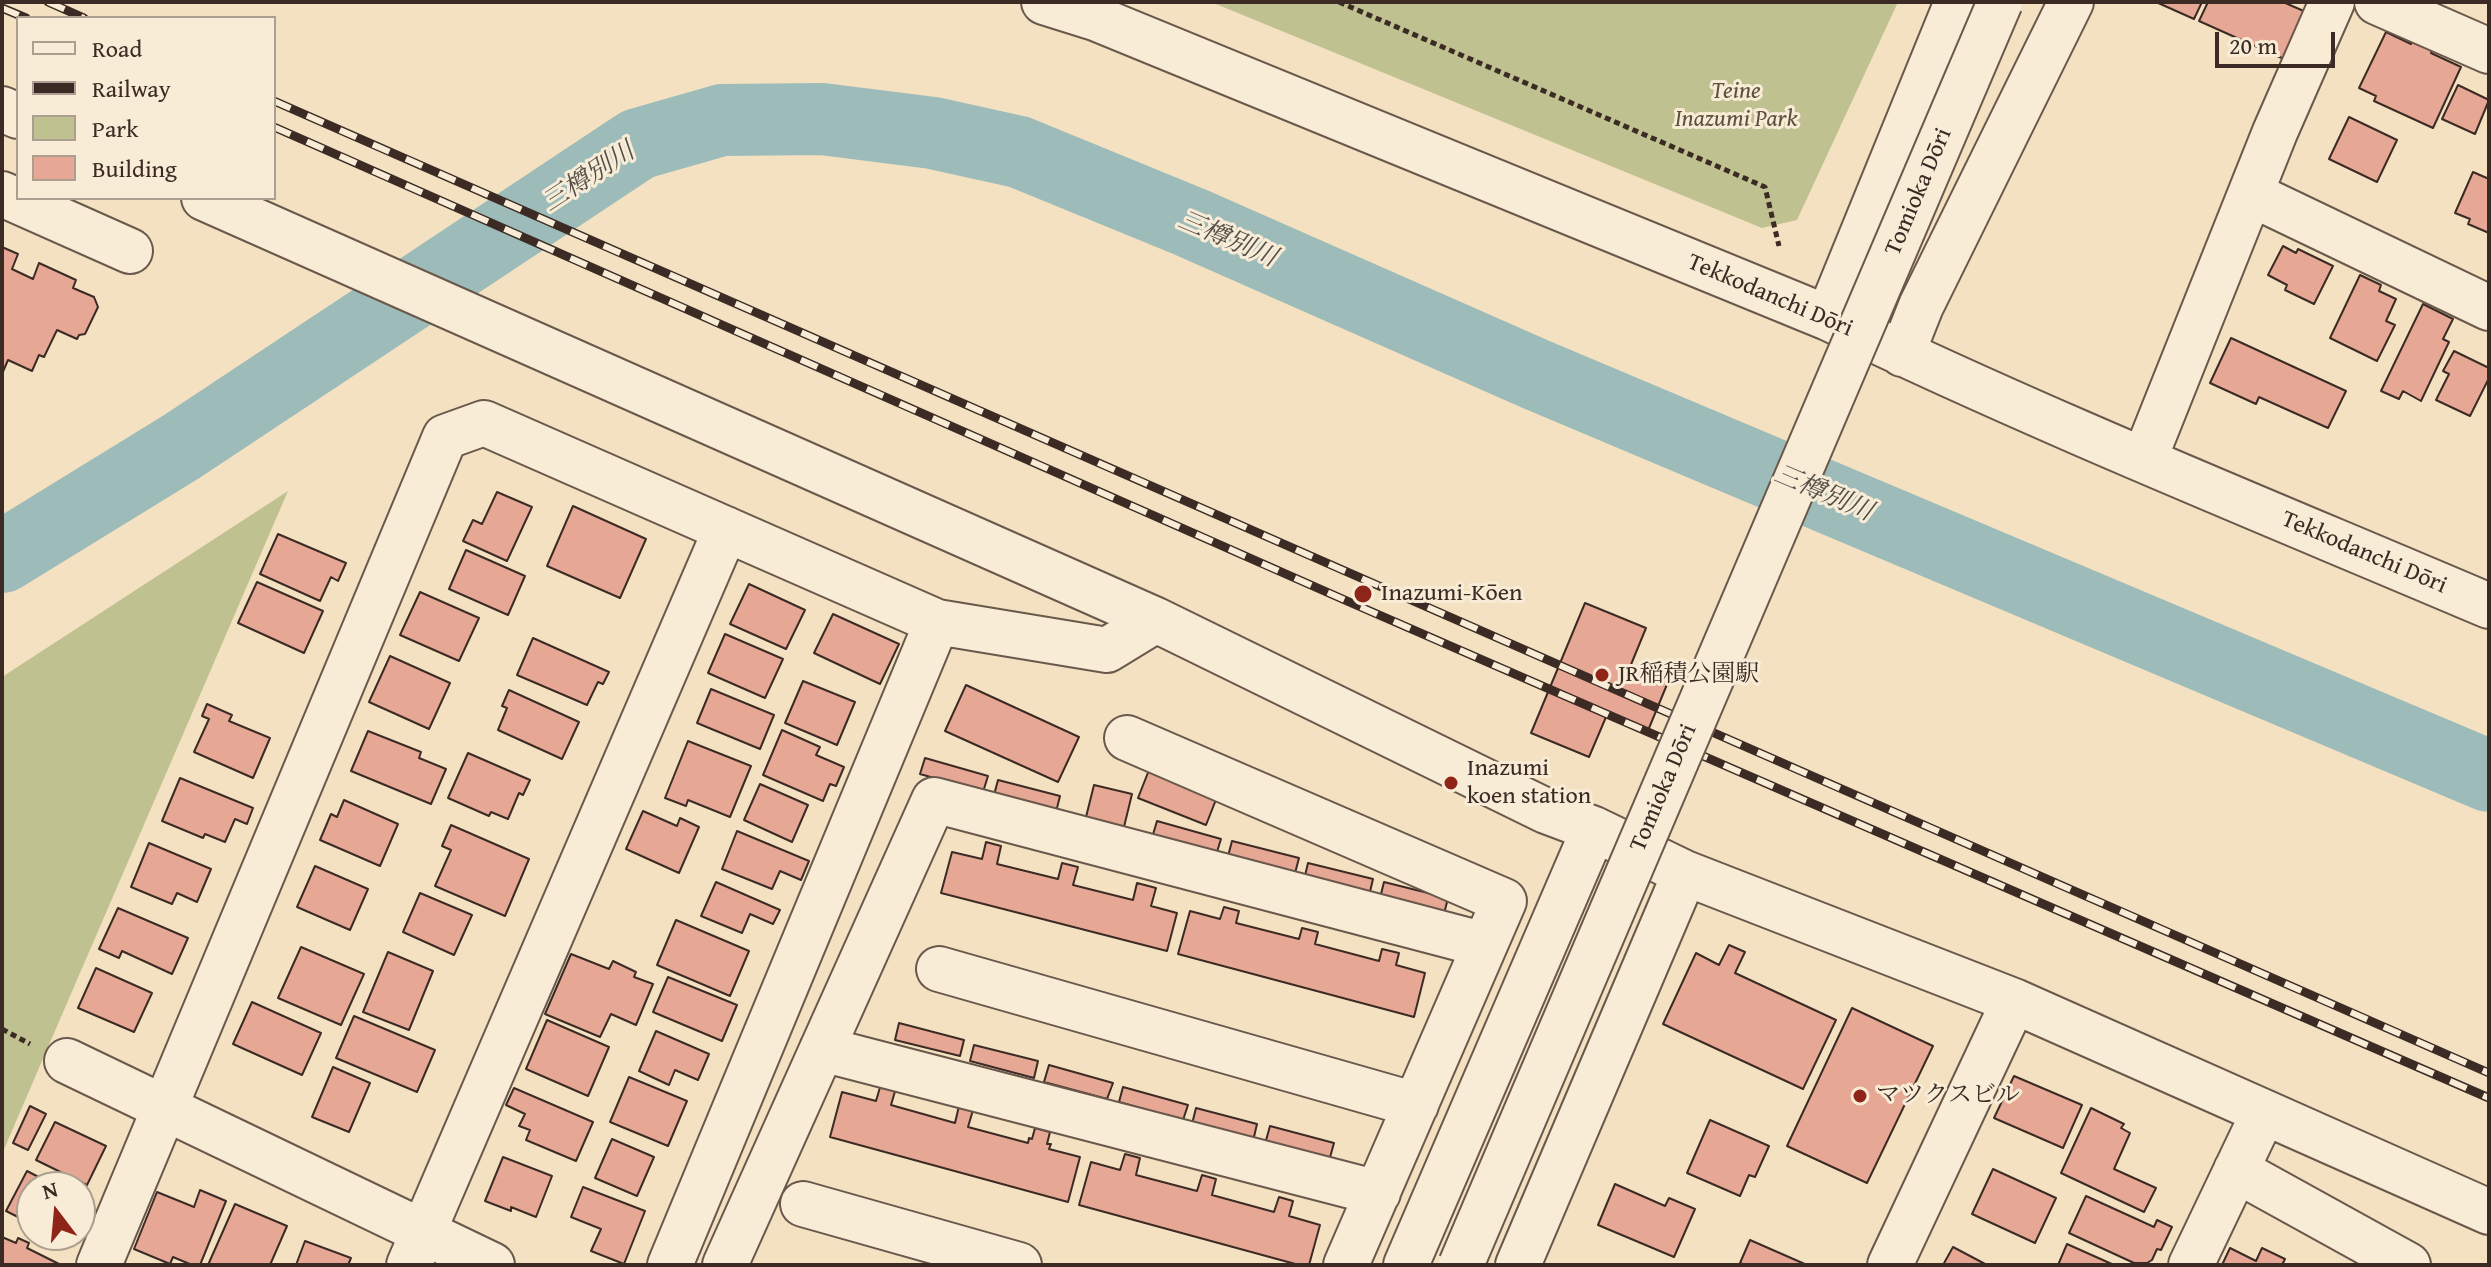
<!DOCTYPE html>
<meta charset="utf-8">
<style>
body{margin:0}
#map{position:relative;width:2491px;height:1267px;overflow:hidden;background:#f4e1c1;font-family:"Gentium Book Plus",serif}
canvas{display:block}
.frame{position:absolute;inset:0;border:4px solid #3b2b24;pointer-events:none}
.legend{position:absolute;left:16px;top:16px;width:260px;height:184px;box-sizing:border-box;background:#f8ecd7;border:2px solid #ac9f8f;margin:0;padding:10px 14px;list-style:none;font-size:24px;color:#3b2b24}
.legend li{display:flex;align-items:center;gap:16px;height:40px}
.legend b{width:40px;border:2px solid #ac9f8f}
.north{position:absolute;left:16px;top:1171px;width:80px;height:80px;box-sizing:border-box;background:#f8ecd7;border:2px solid #ac9f8f;border-radius:50%;rotate:344deg;font-size:22px;font-weight:700;line-height:32px;text-align:center;color:#3b2b24}
.north::after{content:'';display:block;margin:auto;width:28px;height:36px;background:#8f2418;clip-path:polygon(50% 0,100% 100%,50% 72%,0 100%)}
.scale{position:absolute;left:2215px;top:32px;width:120px;height:36px;box-sizing:border-box;border:4px solid #3b2b24;border-top:0;padding-left:10px;font-size:24px;line-height:28px;white-space:nowrap;color:#3b2b24;-webkit-text-stroke:6px #f8ecd7;paint-order:stroke}
</style>
<div id="map">
<canvas width="2491" height="1267"></canvas>
<div class="frame"></div>
<ul class="legend">
<li><b style="height:10px;background:#f8ecd7"></b>Road</li>
<li><b style="height:10px;background:#3b2b24"></b>Railway</li>
<li><b style="height:22px;background:#bfc290"></b>Park</li>
<li><b style="height:22px;background:#e6a895"></b>Building</li>
</ul>
<div class="north">N</div>
<div class="scale">20 m</div>
</div>
<script>
const context = document.querySelector('canvas').getContext('2d');
context.lineJoin = 'round';
function paint(path, color) {
  context.fillStyle = color;
  context.fill(path, 'evenodd');
}
function strokePath(path, color, width, dash) {
  context.strokeStyle = color;
  context.lineWidth = width;
  context.lineCap = dash ? 'butt' : 'round';
  context.setLineDash(dash || []);
  context.stroke(path);
}
function write(font, color, halo, rows, align = 'center') {
  context.font = font + ' "Gentium Book Plus","Noto Serif JP",serif';
  context.lineWidth = 6;
  context.setLineDash([]);
  context.textBaseline = 'middle';
  context.strokeStyle = halo;
  context.fillStyle = color;
  for (const [text, x, y, turn = 0] of rows) {
    context.save();
    context.translate(x, y);
    context.rotate((+turn || 0) * Math.PI / 180);
    context.textAlign = isNaN(turn) ? turn : align;
    if (halo) context.strokeText(text, 0, 0);
    context.fillText(text, 0, 0);
    context.restore();
  }
}
paint(new Path2D(`
 M1211 2H1898L1797 220 1762 228Z
 M288 491 42 1061 2 1154V677Z`), '#bfc290');
strokePath(new Path2D(`
 M2 557 181 447 638 144 722 120 822 119 933 133 1019 152 1190 222 1535 374 2489 776`), '#9dbcb9', 72);
const building = new Path2D(`
 M2156 2H2202L2194 19Z
 M2208 2H2283L2306 12 2284 59 2199 21Z
 M2386 32 2411 44 2414 37 2434 47 2431 53 2461 67 2433 128 2374 101 2376 96 2359 88Z
 M2458 85 2489 100 2475 134 2442 119Z
 M2349 117 2397 140 2377 182 2329 159Z
 M2473 172 2489 179V233L2468 224 2470 219 2455 213Z
 M2283 246 2296 253 2298 249 2333 266 2314 304 2285 290 2287 285 2268 275Z
 M2 247 18 254 12 269 33 279 39 263 76 280 73 288 94 297 98 307 85 334 79 335 77 339 57 330 44 357 39 355 32 371 8 360 2 374Z
 M2360 275 2381 285 2379 291 2396 299 2386 321 2395 325 2377 361 2330 338Z
 M2423 304 2453 319 2443 339 2449 342 2421 401 2403 391 2399 399 2381 391Z
 M2231 338 2346 391 2328 428 2259 397 2256 404 2210 383Z
 M2454 351 2489 368V378L2470 416 2436 400 2449 374 2443 371Z
 M497 492 532 507 507 561 463 541 473 520 482 524Z
 M573 506 646 539 620 598 547 566Z
 M278 534 346 563 338 581 331 577 320 601 260 574Z
 M466 550 525 576 508 615 449 589Z
 M257 582 323 611 304 653 238 623Z
 M749 584 805 610 786 649 730 624Z
 M420 592 479 618 459 661 400 635Z
 M1585 603 1646 628 1630 667 1668 682 1647 733 1606 717 1589 757 1531 733Z
 M833 614 899 644 880 684 814 653Z
 M725 634 783 659 765 698 708 673Z
 M533 638 609 672 603 684 598 682 587 705 517 675Z
 M390 656 450 683 429 729 369 702Z
 M803 681 855 702 837 745 785 723Z
 M966 685 1079 737 1058 782 945 731Z
 M711 689 774 715 760 749 697 723Z
 M509 690 579 722 562 759 498 730 507 708 502 706Z
 M207 704 232 715 229 721 270 738 253 778 194 752 209 719 202 716Z
 M782 730 820 747 816 755 844 767 836 786 830 784 823 801 763 775Z
 M368 731 421 752 419 758 446 769 431 804 351 771Z
 M688 741 751 766 730 817 688 800 686 806 665 798Z
 M468 753 530 780 523 795 519 793 508 819 491 812 489 816 448 798Z
 M925 758 988 776 983 792 920 774Z
 M1149 770 1217 797 1206 825 1138 798Z
 M180 778 253 808 247 824 235 819 225 842 205 834 203 838 162 821Z
 M998 780 1060 796 1056 812 994 795Z
 M760 784 808 805 792 842 744 820Z
 M1094 785 1132 794 1123 831 1085 821Z
 M344 800 398 824 380 866 320 840 331 814 337 817Z
 M643 811 677 826 680 818 699 827 679 873 626 849Z
 M1157 821 1221 839 1216 855 1152 838Z
 M451 825 529 859 505 916 435 886 451 850 442 846Z
 M737 831 809 861 801 880 780 871 772 889 722 869Z
 M1232 841 1299 858 1294 877 1227 860Z
 M986 842 1001 846 997 864 1058 879 1062 863 1078 867 1073 885 1133 900 1137 883 1156 888 1151 906 1177 913 1167 951 941 893 952 852 982 859Z
 M149 843 211 869 197 902 177 893 172 904 131 887Z
 M1308 863 1373 879 1369 896 1304 880Z
 M315 866 368 889 350 930 297 907Z
 M716 882 780 910 773 924 750 914 742 933 701 916Z
 M1384 882 1448 898 1444 914 1380 898Z
 M420 893 472 915 454 955 403 932Z
 M1224 907 1239 911 1236 923 1299 939 1302 928 1318 932 1315 944 1379 961 1382 949 1399 953 1396 965 1425 973 1414 1017 1178 954 1190 911 1220 919Z
 M118 908 188 938 172 974 122 951 119 958 99 949Z
 M676 920 749 951 730 996 657 965Z
 M1729 945 1745 952 1735 973 1836 1020 1803 1089 1663 1024 1696 953 1719 965Z
 M301 947 364 974 341 1025 278 998Z
 M388 952 433 971 409 1030 363 1012Z
 M571 954 609 969 613 961 636 972 634 977 653 984 636 1025 611 1014 600 1037 545 1014Z
 M96 968 152 993 134 1032 78 1008Z
 M668 977 737 1005 722 1041 653 1012Z
 M252 1002 321 1033 302 1075 233 1044Z
 M1852 1008 1933 1046 1867 1183 1787 1146Z
 M354 1016 435 1050 417 1092 336 1058Z
 M547 1020 609 1047 588 1096 526 1069Z
 M899 1023 964 1040 960 1056 895 1040Z
 M656 1031 709 1054 698 1080 675 1070 669 1085 639 1071Z
 M974 1045 1038 1061 1034 1078 970 1061Z
 M1049 1065 1113 1083 1107 1099 1044 1082Z
 M333 1067 370 1083 349 1132 312 1117Z
 M2014 1076 2082 1105 2063 1148 1994 1118Z
 M629 1077 687 1101 668 1146 610 1122Z
 M881 1084 896 1088 891 1105 955 1123 959 1106 973 1110 968 1127 1028 1143 1029 1138 1032 1139 1035 1128 1050 1132 1047 1144H1051L1049 1149 1080 1157 1068 1202 830 1137 842 1092 876 1101Z
 M1123 1087 1188 1105 1183 1120 1119 1102Z
 M514 1088 593 1122 576 1161 526 1140 530 1130 519 1126 525 1114 506 1105Z
 M30 1106 46 1114 28 1150 13 1143Z
 M1196 1108 1257 1124 1253 1141 1192 1124Z
 M2091 1108 2124 1124 2121 1128 2130 1133 2114 1169 2156 1188 2144 1212 2061 1173Z
 M1710 1120 1769 1146 1755 1177 1749 1175 1740 1196 1687 1173Z
 M55 1122 106 1146 87 1185 36 1160Z
 M1270 1126 1334 1143 1329 1161 1265 1144Z
 M612 1139 654 1157 637 1196 595 1178Z
 M1125 1154 1140 1158 1136 1175 1197 1191 1202 1175 1216 1179 1212 1195 1274 1212 1279 1197 1293 1201 1289 1216 1320 1225 1309 1265H1299L1079 1205 1091 1162 1120 1170Z
 M503 1157 552 1176 536 1217 511 1207V1211L485 1201Z
 M1993 1169 2056 1198 2035 1243 1972 1214Z
 M27 1171 58 1187H32V1231L21 1226 24 1220 6 1211Z
 M1615 1184 1665 1206 1669 1198 1695 1209 1674 1257 1598 1225Z
 M583 1187 645 1211 624 1264 591 1251 601 1229 571 1217Z
 M200 1190 226 1201 200 1265H192L173 1257 170 1264 134 1249 157 1192 194 1207Z
 M2086 1196 2154 1227 2157 1220 2172 1227 2161 1250 2157 1249 2152 1260 2147 1263H2134L2069 1233Z
 M235 1204 287 1226 270 1265H208Z
 M2 1237 16 1243 18 1238 29 1243 27 1248 61 1265H2Z
 M1750 1240 1807 1265H1746L1740 1263Z
 M305 1241 351 1258 348 1265H296Z
 M2067 1244 2114 1265H2058Z
 M1953 1247 1987 1265H1943Z
 M2230 1248 2256 1261 2262 1248 2285 1259 2282 1265H2222Z`);
paint(building, '#e6a895');
strokePath(building, '#3b2b24', 2);
const minor = new Path2D(`
 M1044 2 1095 18 1828 318C2044 422 2268 512 2489 606
 M2377 2 2489 51
 M2 109 18 116
 M2 194 130 251
 M2251 194 2489 308
 M204 198 1156 620 1546 811 1594 829 1685 873 2014 1001 2489 1212
 M1828 318 1957 2
 M1902 354 1921 306 2071 2
 M2144 460 2275 132 2332 2
 M1127 738 1504 901 1346 1265
 M939 969 1416 1105
 M822 1049 1378 1193
 M67 1061 492 1265
 M2236 1170 2408 1265
 M803 1204 1019 1265
 M99 1265 445 437 484 423 937 622 1107 650 1156 620
 M409 1265 726 529
 M670 1265 937 622
 M725 1265 934 800 1485 945
 M1406 1265 1594 829
 M1518 1265 1685 873
 M1890 1265 2014 1001
 M2191 1265 2264 1112`);
strokePath(minor, '#69584b', 48);
strokePath(new Path2D(`
 M1339 2 1765 187 1779 246
 M2 1029 30 1044`), '#3b2b24', 5, [6, 4]);
strokePath(minor, '#f8ecd7', 44);
const rail = new Path2D(`
 M48 2 84 18
 M2 8 26 18
 M274 101 2489 1073
 M274 127 1347 601 2489 1098`);
strokePath(rail, '#3b2b24', 9);
strokePath(rail, '#f8ecd7', 6, [18]);
const minorBridge = new Path2D(`
 M1461 1265 2000 2`);
strokePath(minorBridge, '#69584b', 48, []);
strokePath(minorBridge, '#f8ecd7', 44);
for (const [x, y, r, color] of [
 [1363,594,10,"#8f2418"],
 [1602,675,8,"#8f2418"],
 [1451,783,8,"#8f2418"],
 [1860,1096,8,"#8f2418"]
]) {
  const dot = new Path2D();
  dot.arc(x, y, r, 0, 2 * Math.PI);
  context.fillStyle = color;
  context.fill(dot);
  strokePath(dot, '#f8ecd7', 3);
}
write('italic 24px', '#5c513f', '#f8ecd7', [
 ["Teine",1736,92],
 ["Inazumi Park",1736,120]
]);
write('24px', '#3b2b24', '#f8ecd7', [
 ["Tomioka Dōri",1919,192,-67],
 ["Tekkodanchi Dōri",1770,296,23],
 ["Tekkodanchi Dōri",2364,553,23],
 ["Tomioka Dōri",1664,788,-67]
]);
write('24px', '#3b2b24', '#f8ecd7', [
 ["Inazumi-Kōen",1381,594],
 ["JR稲積公園駅",1618,675],
 ["Inazumi",1467,769],
 ["koen station",1467,797],
 ["マツクスビル",1876,1096]
], 'left');
write('italic 26px', '#544f49', '#f8ecd7', [
 ["三樽別川",589,178,-33],
 ["三樽別川",1227,240,23],
 ["三樽別川",1823,494,23]
]);
</script>
